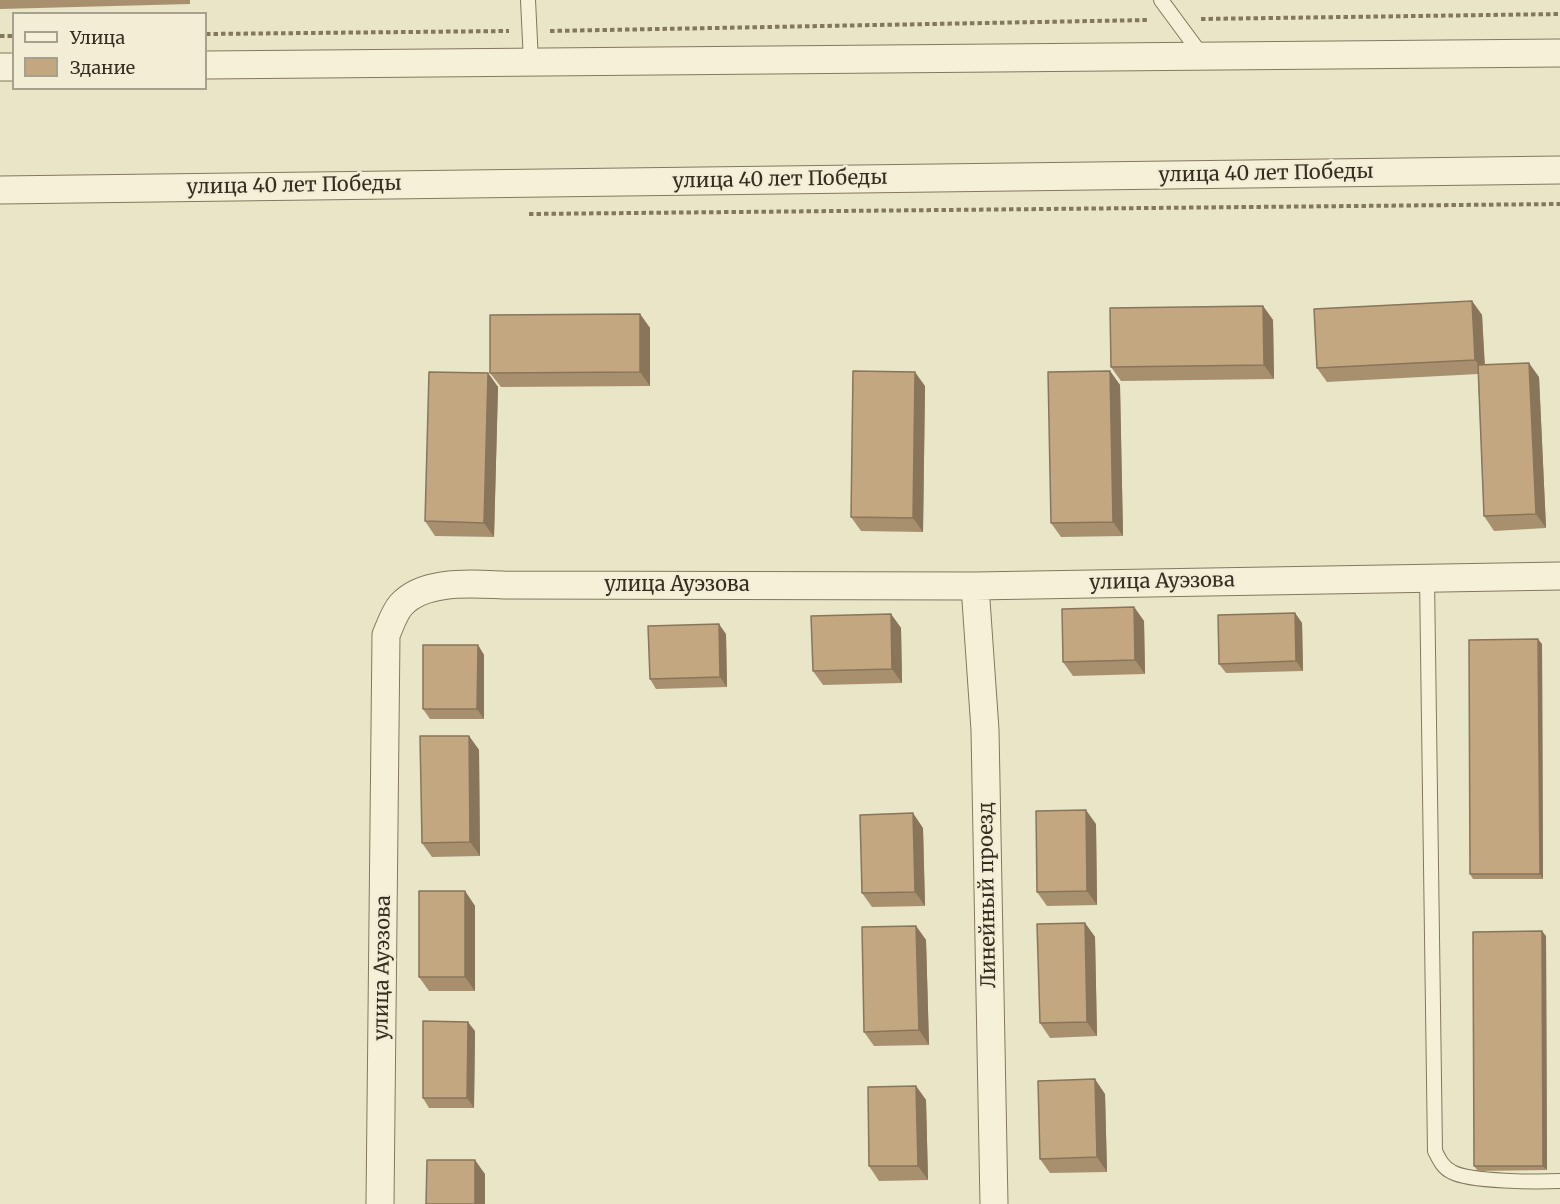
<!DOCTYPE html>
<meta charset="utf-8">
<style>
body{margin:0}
#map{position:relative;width:1560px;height:1204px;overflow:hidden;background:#e9e5c7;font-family:Merriweather,serif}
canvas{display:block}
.legend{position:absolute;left:12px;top:12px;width:195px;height:78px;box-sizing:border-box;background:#f2eed5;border:2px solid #a6a18d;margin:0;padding:8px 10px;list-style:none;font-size:18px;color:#352d20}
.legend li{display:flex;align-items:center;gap:12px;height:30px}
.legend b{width:30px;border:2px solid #a6a18d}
</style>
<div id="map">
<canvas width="1560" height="1204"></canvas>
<ul class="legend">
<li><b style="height:8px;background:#f5f1d9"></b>Улица</li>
<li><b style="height:16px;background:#c3a780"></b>Здание</li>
</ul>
</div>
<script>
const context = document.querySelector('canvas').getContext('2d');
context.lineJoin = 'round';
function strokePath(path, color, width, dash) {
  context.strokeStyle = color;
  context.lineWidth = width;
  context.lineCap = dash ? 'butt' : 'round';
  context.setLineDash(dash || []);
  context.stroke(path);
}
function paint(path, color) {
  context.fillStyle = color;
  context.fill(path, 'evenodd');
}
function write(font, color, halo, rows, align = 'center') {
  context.font = font + ' Merriweather,serif';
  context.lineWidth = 5;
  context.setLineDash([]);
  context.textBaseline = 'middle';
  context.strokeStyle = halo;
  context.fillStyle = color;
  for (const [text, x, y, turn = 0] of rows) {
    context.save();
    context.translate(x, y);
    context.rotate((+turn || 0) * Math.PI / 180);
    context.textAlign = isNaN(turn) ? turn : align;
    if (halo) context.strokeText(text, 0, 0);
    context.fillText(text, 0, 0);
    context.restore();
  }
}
const service = new Path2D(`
 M528 0 531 62
 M1161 0 1203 57
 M1427 578 1435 1151C1439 1159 1443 1168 1452 1172 1470 1182 1538 1182 1560 1181`);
const minor = new Path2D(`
 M206 65 1560 53
 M0 67H14
 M0 190 1560 170
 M975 586 985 730 994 1204
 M380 1204 386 635C390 626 394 613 401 605 424 579 473 584 504 585L975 586 1560 576`);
strokePath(service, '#83785e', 16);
strokePath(minor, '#83785e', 29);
strokePath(new Path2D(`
 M1201 19 1560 14
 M550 31 1148 20
 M206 34 509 31
 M0 36H14
 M529 214 1560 204`), '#83785e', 4, [4.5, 3]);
strokePath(service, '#f5f1d9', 14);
strokePath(minor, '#f5f1d9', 27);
paint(new Path2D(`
 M0 0H190V4L0 9Z
 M1472 301 1482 315 1485 365 1539 377 1546 528 1494 531 1484 516 1478 374 1327 382 1317 368Z
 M1263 306 1273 320 1274 379 1121 381 1111 367Z
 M640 314 650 328V386L501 387 490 373Z
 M1110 371 1120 385 1123 536 1061 537 1051 523Z
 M488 373 498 387 494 537 435 536 425 521Z
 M925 386 923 532 861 531 851 517Z
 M1134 607 1144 621 1145 674 1073 676 1063 662Z
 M1295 613 1302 623 1303 671 1226 673 1219 664Z
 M891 614 901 628 902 683 823 685 813 671Z
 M726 634 727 687 656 689 650 679Z
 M1542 644 1543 879H1473L1470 874Z
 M478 645 484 655V719H430L423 709Z
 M469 736 479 750 480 856 432 857 422 843Z
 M1096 824 1097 905 1047 906 1037 892Z
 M923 828 925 906 872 907 862 893Z
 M465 891 475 906V991H429L419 977Z
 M1085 923 1095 937 1097 1036 1050 1038 1040 1023Z
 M916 926 926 940 929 1045 874 1046 864 1032Z
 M1546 936 1547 1170 1478 1171 1474 1166Z
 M475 1031 474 1108H429L423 1098Z
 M916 1086 926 1100 928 1180 879 1181 869 1166Z
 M1105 1094 1107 1172 1050 1173 1040 1159Z`), '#a8906e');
paint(new Path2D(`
 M1472 301 1482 315 1485 374 1475 360Z
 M1263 306 1273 320 1274 379 1264 365Z
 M640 314 650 328V386L640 372Z
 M1529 363 1539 377 1546 528 1536 514Z
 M1110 371 1120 385 1123 536 1113 522Z
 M915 372 925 386 923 532 913 518Z
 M488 373 498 387 494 537 484 523Z
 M1134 607 1144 621 1145 674 1135 660Z
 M1295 613 1302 623 1303 671 1296 661Z
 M891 614 901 628 902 683 892 669Z
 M719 624 726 634 727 687 720 677Z
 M1538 639 1542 644 1543 879 1540 874Z
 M478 645 484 655V719L477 709Z
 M469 736 479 750 480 856 470 842Z
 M1086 810 1096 824 1097 905 1087 891Z
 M913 813 923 828 925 906 915 892Z
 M465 891 475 906V991L465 977Z
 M1085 923 1095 937 1097 1036 1087 1022Z
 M916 926 926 940 929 1045 919 1030Z
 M1542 931 1546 936 1547 1170 1543 1166Z
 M468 1022 475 1031 474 1108 467 1098Z
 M1095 1079 1105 1094 1107 1172 1097 1157Z
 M916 1086 926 1100 928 1180 918 1166Z
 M475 1160 485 1174V1204H475Z`), '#88755a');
const building = new Path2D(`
 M1472 301 1475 360 1317 368 1314 309Z
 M1263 306 1264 365 1111 367 1110 308Z
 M640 314V372L490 373V315Z
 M1529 363 1536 514 1484 516 1478 365Z
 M853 371 915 372 913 518 851 517Z
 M1110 371 1113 522 1051 523 1048 372Z
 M429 372 488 373 484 523 425 521Z
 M1134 607 1135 660 1063 662 1062 609Z
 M1295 613 1296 661 1219 664 1218 615Z
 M891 614 892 669 813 671 811 616Z
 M719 624 720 677 650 679 648 626Z
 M1538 639 1540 874H1470L1469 640Z
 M423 645H478L477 709H423Z
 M420 736H469L470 842 422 843Z
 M1086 810 1087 891 1037 892 1036 811Z
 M913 813 915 892 862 893 860 815Z
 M419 891H465V977H419Z
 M1085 923 1087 1022 1040 1023 1037 924Z
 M916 926 919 1030 864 1032 862 927Z
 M1542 931 1543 1166H1474L1473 932Z
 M423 1021 468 1022 467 1098H423Z
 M1095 1079 1097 1157 1040 1159 1038 1081Z
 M916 1086 918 1166H869L868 1087Z
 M427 1160H475V1204H426Z`);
paint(building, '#c3a780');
strokePath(building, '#88755a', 1.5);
write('20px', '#352d20', '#f2eed5', [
 ["улица 40 лет Победы",1266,174,-1],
 ["улица 40 лет Победы",780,180,-1],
 ["улица 40 лет Победы",294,186,-1],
 ["улица Ауэзова",1162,582,-1],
 ["улица Ауэзова",677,585],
 ["Линейный проезд",988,895,-91],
 ["улица Ауэзова",383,968,-89]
]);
</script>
